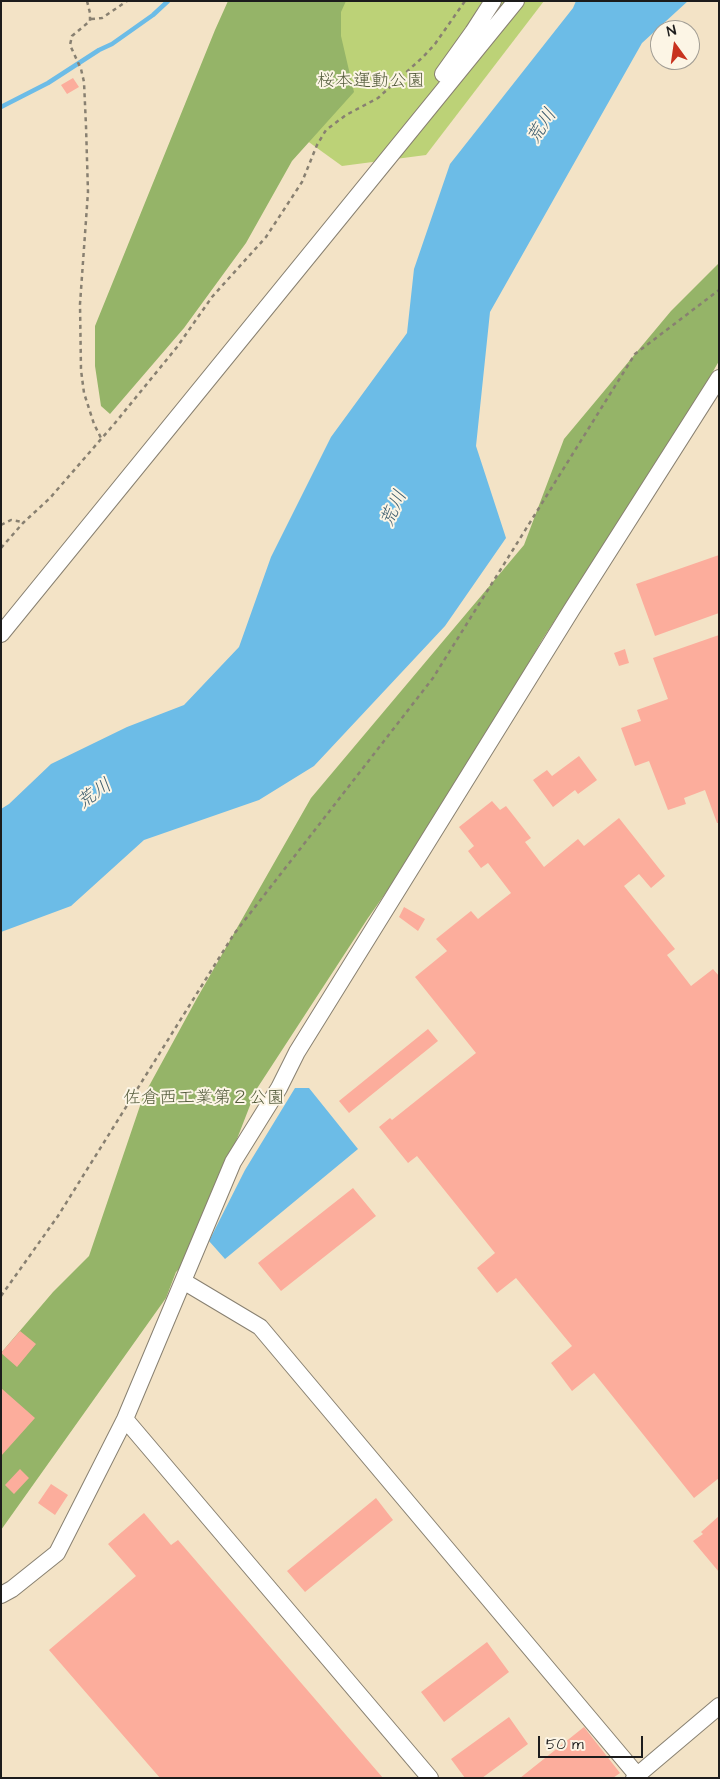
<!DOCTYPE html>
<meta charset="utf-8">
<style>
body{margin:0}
#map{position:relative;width:720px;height:1779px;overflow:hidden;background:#f3e3c6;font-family:"Architects Daughter",sans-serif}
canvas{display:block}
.frame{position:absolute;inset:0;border:2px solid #1c1c1c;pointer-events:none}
.north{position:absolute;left:650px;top:20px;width:50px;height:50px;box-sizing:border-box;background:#fcf5e5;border:1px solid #a29e95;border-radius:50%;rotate:346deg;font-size:14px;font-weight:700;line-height:20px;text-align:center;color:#1c1c1c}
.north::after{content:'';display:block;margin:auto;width:18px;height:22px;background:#c8321e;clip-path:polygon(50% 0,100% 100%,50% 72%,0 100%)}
.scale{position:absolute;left:538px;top:1736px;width:105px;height:22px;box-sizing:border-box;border:2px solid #1c1c1c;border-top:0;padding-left:6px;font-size:15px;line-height:18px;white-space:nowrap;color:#1c1c1c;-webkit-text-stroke:4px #fcf5e5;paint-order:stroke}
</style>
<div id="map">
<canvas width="720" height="1779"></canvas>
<div class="frame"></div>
<div class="north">N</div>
<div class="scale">50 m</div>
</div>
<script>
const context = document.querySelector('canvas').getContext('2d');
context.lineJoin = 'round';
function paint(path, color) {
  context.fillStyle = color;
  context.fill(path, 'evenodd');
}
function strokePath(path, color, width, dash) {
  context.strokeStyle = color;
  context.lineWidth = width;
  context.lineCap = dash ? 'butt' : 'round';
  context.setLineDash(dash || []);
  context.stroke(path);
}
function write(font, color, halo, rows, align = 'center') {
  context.font = font + ' "Architects Daughter","Klee One",sans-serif';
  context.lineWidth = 4;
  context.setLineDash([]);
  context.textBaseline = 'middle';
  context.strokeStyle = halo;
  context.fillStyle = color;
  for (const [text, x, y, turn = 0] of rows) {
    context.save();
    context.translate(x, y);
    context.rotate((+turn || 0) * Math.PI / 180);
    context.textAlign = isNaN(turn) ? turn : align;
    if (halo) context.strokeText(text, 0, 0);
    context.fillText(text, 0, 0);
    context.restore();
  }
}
paint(new Path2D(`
 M298 1H544L426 155 342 166 299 135Z`), '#bcd277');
paint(new Path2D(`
 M228 1H346L341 12V36L354 92 292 161 246 243 184 328 110 414 101 406 95 366V326L215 30Z
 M719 263V361L676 436 636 495 542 640 444 810 368 918 256 1090 190 1260H188L176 1272 166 1298 1 1530V1353L53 1292 89 1256 143 1097 196 1000 311 798 524 545 564 439 671 311Z`), '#95b468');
paint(new Path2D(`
 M576 1H688L642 43 490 312 476 446 506 538 445 626 314 766 259 800 144 840 71 906 1 932V809L9 804 51 764 127 727 184 705 239 647 271 557 331 437 407 333 414 269 450 164 573 8Z
 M295 1088H309L358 1149 225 1259 209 1241 245 1170Z`), '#6cbce7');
strokePath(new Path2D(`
 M1 107 48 83 99 50 112 44 153 15 168 1`), '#6cbce7', 4.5);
paint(new Path2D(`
 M73 78 79 87 67 94 61 85Z
 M719 555V613L655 636 636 584Z
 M719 635V823H717L705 790 684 798 686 804 668 810 649 761 635 766 621 728 641 721 637 710 668 699 653 658Z
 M625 649 629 663 619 666 614 653Z
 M579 756 597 780 578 794 575 790 553 807 533 780 547 770 552 776Z
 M492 801 500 810 506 806 531 838 525 842 544 867 578 839 584 846 619 818 665 876 651 888 639 874 624 886 675 949 667 955 691 986 713 969 719 976V1478L694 1498 594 1373 572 1391 551 1363 572 1346 516 1278 497 1293 477 1268 495 1253 417 1156 408 1163 379 1127 390 1118 392 1120 476 1053 415 977 447 951 436 939 471 911 478 919 511 893 488 863 481 868 468 851 474 846 459 827Z
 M404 907 425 919 418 931 399 917Z
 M428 1029 438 1041 349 1113 339 1101Z
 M353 1188 376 1216 281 1291 258 1263Z
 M20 1331 36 1344 17 1367 1 1353Z
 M1 1388 35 1418 1 1456Z
 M20 1469 29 1478 14 1494 5 1485Z
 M51 1484 68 1495 55 1515 38 1503Z
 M376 1498 393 1520 305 1592 287 1571Z
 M144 1513 171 1545 178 1540 383 1778H160L49 1650 136 1576 108 1544Z
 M719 1516V1572L693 1541 703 1534 701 1532Z
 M487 1642 509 1672 444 1722 421 1692Z
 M509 1717 528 1744 482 1778H465L451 1759Z
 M584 1727 620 1773 613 1778H520Z`), '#fcad9c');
const street = new Path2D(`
 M443 74 473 32 493 1
 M1 634 516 1
 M183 1281 260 1327 637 1775
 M125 1419 430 1778
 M1 1595 12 1589 57 1553 125 1419 233 1162 279 1088 297 1052 572 609 719 378
 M634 1778 719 1706`);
strokePath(street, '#888071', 18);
strokePath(new Path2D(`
 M87 1 90 13V21L72 36 70 45 81 69 84 82 86 126 88 192 80 304 81 370 84 393 94 424 101 438
 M91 19 102 18 127 1
 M1 525 11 520 23 522
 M1 548 23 523 50 498 115 423 177 347 212 297 266 237 302 182 317 145 326 130 346 115 378 98 424 56 435 44 465 1
 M1 1296 58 1216 234 934 433 678 635 354 719 290`), '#888071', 2.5, [4, 4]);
strokePath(street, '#fff', 16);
write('18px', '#545c3c', '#fcf5e5', [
 ["桜本運動公園",371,82],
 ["佐倉西工業第２公園",204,1099]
]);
write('italic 19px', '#3c5c6d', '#fcf5e5', [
 ["荒川",543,127,-57],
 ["荒川",395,509,-65],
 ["荒川",95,795,-35]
]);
</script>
